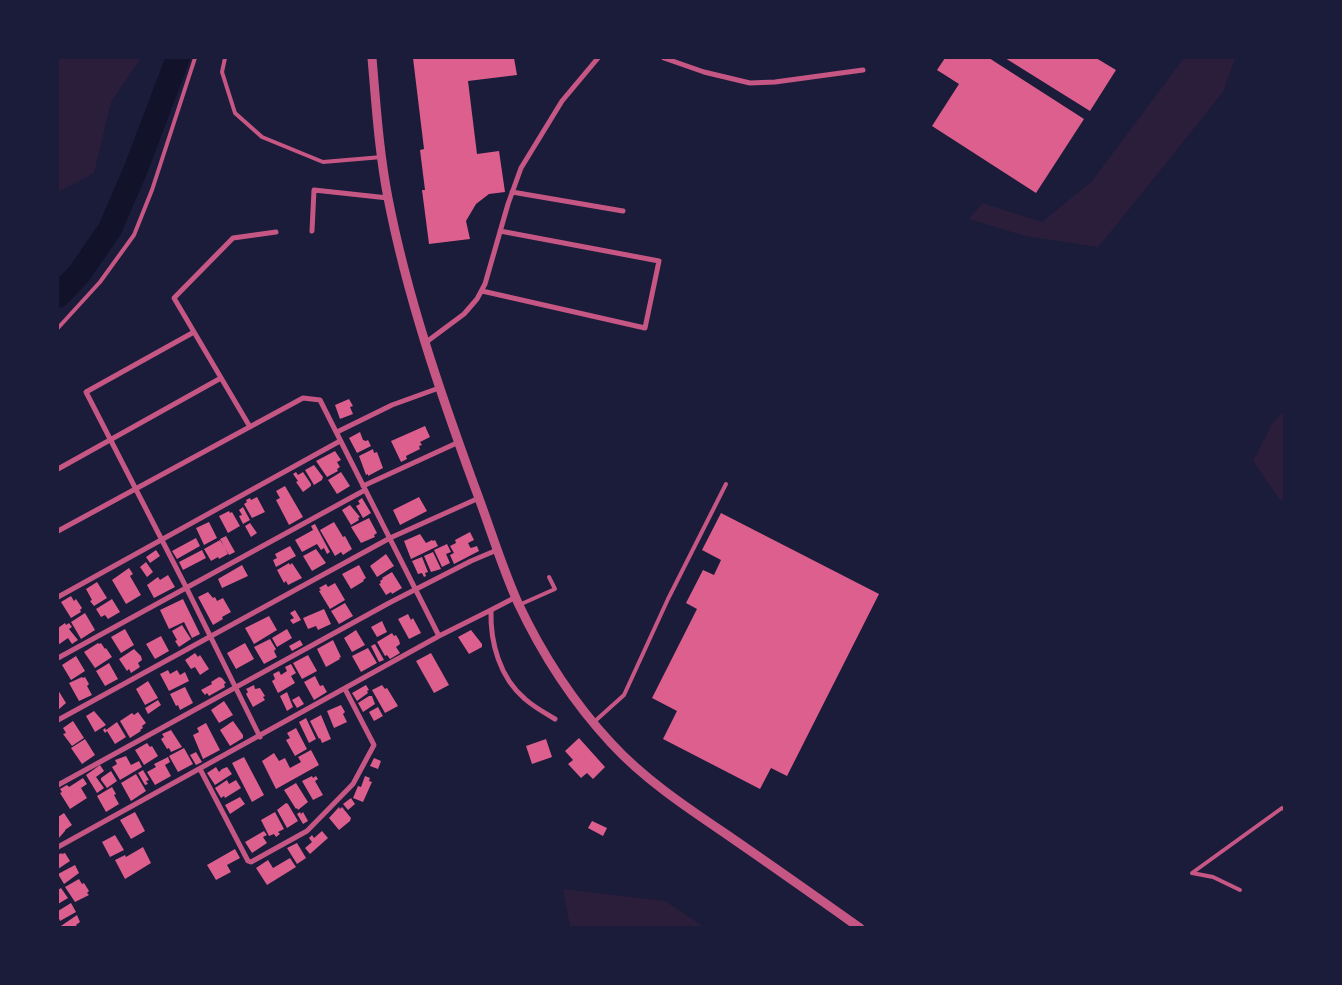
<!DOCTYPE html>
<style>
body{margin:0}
#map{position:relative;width:1342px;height:985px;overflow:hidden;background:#1b1b3a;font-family:"Varela Round",sans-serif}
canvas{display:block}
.frame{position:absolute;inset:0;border:59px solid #1b1b3a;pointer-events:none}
</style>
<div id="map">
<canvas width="1342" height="985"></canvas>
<div class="frame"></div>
</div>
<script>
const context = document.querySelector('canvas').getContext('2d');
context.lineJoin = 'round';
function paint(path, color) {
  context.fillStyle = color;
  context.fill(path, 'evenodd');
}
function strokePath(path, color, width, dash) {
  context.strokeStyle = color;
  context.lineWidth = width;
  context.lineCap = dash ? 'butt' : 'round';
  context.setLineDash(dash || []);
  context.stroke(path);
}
paint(new Path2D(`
 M58 58H141L111 102 94 173 58 192Z
 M1184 58H1235L1223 92 1143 192 1098 247 1025 236 969 219 982 203 1042 222 1092 181Z
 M1284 411V502L1279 499 1253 461 1272 424Z
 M563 889 665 901 704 927H570Z`), '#2a1e3b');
strokePath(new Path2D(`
 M58 296 79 274 110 229 135 171 178 58`), '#12122b', 24);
paint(new Path2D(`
 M413 58H514L517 75 468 81 477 154 499 151 505 192 489 194 476 204 466 221 470 239 429 244 422 190H425L420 150 424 149Z
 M945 58H989L1084 119 1036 193 932 126 959 84 937 70Z
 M1005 58H1096L1116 70 1090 111Z
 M349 399 353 406 350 407 353 414 340 419 335 405Z
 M425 426 430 437 420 442 422 445 419 446 420 449 406 456 407 459 401 462 391 441Z
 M360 432 363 440 366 441 368 440 371 446 357 453 349 438Z
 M373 449 374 453 377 452 383 468 368 476V474L366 475 359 456Z
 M335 451 341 460 337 462 340 467 337 469 338 471 327 477 316 461Z
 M314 465 323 477 322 480 314 485 305 470Z
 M296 472 298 475 303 472 311 484V486L303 492 296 482 298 481 293 474Z
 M341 472 350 486 337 494 328 480Z
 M285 486 303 517 289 525 276 500 280 498 276 491Z
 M257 497 265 512 252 518 244 504 247 502 246 500 250 498 251 500Z
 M419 497 427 511 400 525 393 510Z
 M362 498 371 513 363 518 356 506 360 504 358 501Z
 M350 505 360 517 358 518 359 520 351 525 342 510Z
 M243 507 250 520 243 524 239 516 242 515 239 510Z
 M229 511 230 513 232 512 240 526 228 533 219 516Z
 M721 513 879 594 787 776 771 768 760 789 663 739 677 711 652 698 697 609 686 603 703 570 714 575 721 560 702 550Z
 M369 518 377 533 374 535 375 537 361 543 351 527Z
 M209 522 217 538 204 545 196 528Z
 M334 522 343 537 345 536 352 549 343 555 341 552 335 556 320 530Z
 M250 523 257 533 251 537 245 526Z
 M315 524 330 552 327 554 324 548 321 550 317 544 302 552 295 540 313 530 311 526Z
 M470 532 474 540 468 543 470 547 471 548 477 546 479 551 454 564 450 555 454 553 450 546 456 543 455 540Z
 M420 534 426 543 432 540 433 541 435 540 438 546 411 559 404 541Z
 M226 536 235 552 229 555 225 548 228 554 219 559 218 557 211 561 204 549 220 540 224 546 220 539Z
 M196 538 200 546 177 559 172 551Z
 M447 544 451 552 446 554 450 563 442 567 434 550Z
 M290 546 296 556 276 567 273 560 277 558 275 554Z
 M316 549 326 563 312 571 303 556Z
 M156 550 160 556 150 563 146 557Z
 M202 550 206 558 183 570 179 562Z
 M433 552 441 569 431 572 424 556Z
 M386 554 394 566 377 577 370 566Z
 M422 557 428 572 425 573 426 576 424 577 422 573 418 574 412 561Z
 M146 562 153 572 147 577 140 567Z
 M289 563 290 565 292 563 302 578 288 585 286 581 284 583 277 570Z
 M242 565 248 576 222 588 218 579Z
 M359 565 366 578 363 580 364 581 351 589 342 574Z
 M129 568 133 574 130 576 141 595 126 604 112 580Z
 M392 572 402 588 392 594 391 592 386 595 379 584 381 583 380 581 383 579 382 578Z
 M168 575 175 587 154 598 147 585 158 577 160 580Z
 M97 582 107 598 94 606 90 601 92 600 86 589Z
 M335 583 345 600 330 609 319 591 321 590 319 588 326 584 328 587Z
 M208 592 213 598 215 597 217 601 223 598 231 612 222 617 223 619 213 625 198 597Z
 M71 596 74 601 76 599 82 608 80 610 81 612 71 618 61 602Z
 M112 599 120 612 108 619 105 615 101 617 96 609Z
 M183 599 200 634 192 638 184 622 169 629 160 610Z
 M345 603 353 616 339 624 331 611Z
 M324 609 331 624 318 630 316 626 308 629 303 618Z
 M295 610 301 620 293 624 290 620 294 618 290 613Z
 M85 613 95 630 81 639 71 622Z
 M408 614 411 620 413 618 421 633 409 639 398 619Z
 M269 616 277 630 254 644 245 628Z
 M382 621 387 632 377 637 371 627Z
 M65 623 66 625 69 623 72 627 69 629 78 640 72 644 68 638 58 645V628Z
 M182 625 191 639 179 647 175 641 177 640 172 631Z
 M125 629 134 645 121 653 111 637Z
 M287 629 292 638 277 647 272 638Z
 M356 630 365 645 352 652 344 638Z
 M471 630 482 644V647L469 654 458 637Z
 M392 633 394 636 396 635 399 640 400 644 396 647 400 653 390 659 387 655 385 656 377 642Z
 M161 636 169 651 155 659 146 644Z
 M270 639 276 649 274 651 277 657 264 664 254 647Z
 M300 640 303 645 292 651 289 646Z
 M333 640 341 657 339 658 340 659 326 667 317 649Z
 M98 643 99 644 101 643 105 649 106 648 112 657 95 668 84 652Z
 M245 643 254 659 236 669 227 653Z
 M375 644 384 660 379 662 371 646Z
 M368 648 377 663 361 672 352 656Z
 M134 649 141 656 142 660 138 663 140 667 131 673 129 669 127 671 119 659Z
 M195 653 198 657 200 655 209 669 200 675 195 667 191 669 185 660Z
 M431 653 449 685 434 693 416 661Z
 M308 655 317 671 302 679 293 663Z
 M76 656 85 671 71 680 62 665Z
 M109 663 118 679 105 686 96 671Z
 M291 664 296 673 291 676 295 683 278 693 272 681 275 679 273 674 279 671 281 675 287 671 285 667Z
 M168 670 170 674 177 670 180 675 185 672 189 681 169 691 160 674Z
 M315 676 320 686 323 685 327 692 314 700 304 682Z
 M82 677 83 678 85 677 89 684 87 686 92 695 79 701 69 683Z
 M219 677 222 678 226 683 224 684 225 687 209 696 207 693 205 695 201 690 212 684 211 682Z
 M148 681 158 698 145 705 136 689Z
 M254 685 255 689 260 688 265 696 263 697 265 700 253 707 246 694 248 692 246 689Z
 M366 685 369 690 367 691 368 693 357 701 352 693Z
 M382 685 385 689 387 688 398 706 385 713 372 690Z
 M185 687 193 703 180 710 178 705 176 706 170 694Z
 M58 690 66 703 58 710Z
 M287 692 293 707 287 711 280 696Z
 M299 696 304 704 297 708 292 700Z
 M369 696H372L375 704 363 712 358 703Z
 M158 700 161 705 148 714 145 708Z
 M224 701 233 715 219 723 211 710Z
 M341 705 345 712 343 714 347 722 334 728 327 711Z
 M378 707 383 716 374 721 369 712Z
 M94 711 106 725 95 732 86 716Z
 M138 712 146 723 142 726 143 728 140 730 141 731 130 738 120 721 132 713 134 715Z
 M321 715 331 739 322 743 320 738 319 739 310 721Z
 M306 718 316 739 309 743 299 722Z
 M73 721 84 738 72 746 63 734 66 733 63 728Z
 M233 721 243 735V738L230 746 220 730Z
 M117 722 126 737 115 744 107 731 105 733 103 730 105 728 106 730Z
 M206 723 220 750 203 759 193 735 199 732 197 728Z
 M296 728 307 749 295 756 286 740 290 738 287 733Z
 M171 730 182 747 171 752 169 748 167 749 161 739 164 737 162 734Z
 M579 738 605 767 593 779 587 773 581 778 568 764 573 760 565 751Z
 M85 739 95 755 82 764 71 748Z
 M546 739 552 757 532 764 526 746Z
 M147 743 150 747 152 746 158 756 144 765 135 750Z
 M184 748 193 764 178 772 169 756Z
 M311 750 319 765 276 789 262 761 274 753 279 761 285 758 290 768 301 762 298 757Z
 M196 752 202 762 196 765 190 755Z
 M126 756 131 765 139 761 142 767 120 780 112 767 117 764 115 760Z
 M168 757 170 762 165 765 171 776 155 785 147 772 156 767 154 764Z
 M244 757 264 795 252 802 232 763Z
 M374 758 381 761 378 769 370 766Z
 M100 765 104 771 96 777 104 788 97 793 86 775Z
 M216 767 219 772 222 769 227 767 232 774 215 785 207 773Z
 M143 770 149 780 146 781 148 784 145 785 138 773Z
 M111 771 117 781 107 788 101 780V778Z
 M136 774 146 791 131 801 121 783Z
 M312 776 313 778 316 776 318 779 315 781 323 795 313 800 302 781Z
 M365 776 370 778 369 781 372 782 363 802 353 798 358 786 361 787Z
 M83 778 87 784 81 788 87 798 70 809 60 793 62 792 60 789 67 785 69 787Z
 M227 780 229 784 236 780 241 788 225 798 224 796 221 798 215 788Z
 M296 783 308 802 298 810 297 808 296 809 284 790Z
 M112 787 116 794 114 795 119 804 106 812 97 796Z
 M240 797 245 804 230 814 225 805Z
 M351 798 355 804 348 810 343 804Z
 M286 803 288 804 298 821 287 828 277 810Z
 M339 807 340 809 342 807 351 818 350 821 339 830 329 818Z
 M135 812 145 831 131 839 120 820Z
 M275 812 284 829 278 832 280 834 276 837 274 834 269 836 261 820Z
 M300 812 301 814 303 812 308 821 303 824 297 814Z
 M64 813 72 825 65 830V831L58 839V817Z
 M592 821 607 828 603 836 588 828Z
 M264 831 267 835 263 837 267 843 252 853 245 842Z
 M322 831 328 838 310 854 305 848 312 842 309 838 312 835 314 838Z
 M115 835 124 850 110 857 102 842Z
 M297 843 306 858 297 864 287 848Z
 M143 847 151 863 125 879 115 860 125 855 126 857Z
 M235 849 240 858 227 865 231 872 216 880 207 865Z
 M61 853 62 854 65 853 70 861 58 869V855Z
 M290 858 296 867 267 885 256 868 268 860 273 868Z
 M75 865 79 873 64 884 58 874Z
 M79 879 82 884 84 883 89 891 87 893 89 895 75 902 65 887Z
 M61 888 68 898 58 904V890Z
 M71 903 76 912 60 921 58 916V911Z
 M77 915 80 922 76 925 78 928H58Z`), '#dd5f8e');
strokePath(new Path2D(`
 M225 58 222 72 235 113 262 137 323 162 382 157
 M58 328 100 282 134 235 152 190 195 58
 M519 605 555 589 549 577
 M594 722 624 695 668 599 726 484
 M1192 873 1282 808 1284 809
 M1192 873 1213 877 1240 890`), '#c65784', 4);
strokePath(new Path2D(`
 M664 58 704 72 750 83 775 82 863 70
 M512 192 623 211
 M312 231 314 190 388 198
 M482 291 645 328 659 261 500 231
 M194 332 86 392 186 587 260 737
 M425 343 464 314 477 299 485 284 508 204 521 168 562 101 598 58
 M250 427 174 298 233 238 276 232
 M337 432 392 405 439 388
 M58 469 221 378
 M363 486 459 442
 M58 531 303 398 320 400 439 636
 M58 597 340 441
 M516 597 491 610C490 643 500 678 525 699 534 707 545 713 555 719
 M58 658 365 490
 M58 720 390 538 479 498
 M200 769 248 861 251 862 307 831 353 784 374 745 345 689
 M58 785 389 603 471 561 497 550
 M58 847 439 636 491 610`), '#c65784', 5);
strokePath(new Path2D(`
 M372 58C376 104 379 152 388 198 407 296 440 392 474 485 489 524 501 565 518 603 542 654 573 702 611 743 644 779 686 807 726 834 771 865 815 896 860 928`), '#c65784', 9);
</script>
